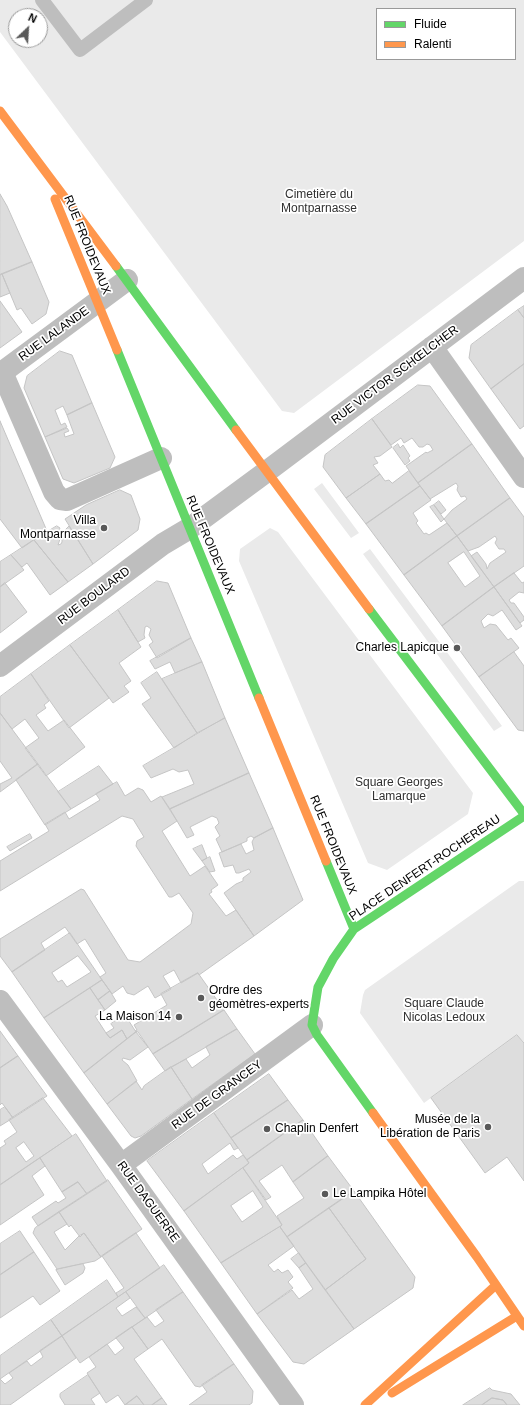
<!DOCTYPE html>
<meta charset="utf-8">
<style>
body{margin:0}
#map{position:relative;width:524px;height:1405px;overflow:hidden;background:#fff;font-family:Arial,sans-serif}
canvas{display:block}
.legend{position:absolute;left:376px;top:8px;width:140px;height:52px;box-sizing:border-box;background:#fff;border:1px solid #999;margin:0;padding:5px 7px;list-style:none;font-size:12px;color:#000}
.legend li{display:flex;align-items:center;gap:8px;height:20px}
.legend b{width:20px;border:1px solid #999}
.north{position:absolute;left:8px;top:8px;width:40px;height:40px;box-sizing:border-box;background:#fff;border:1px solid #999;border-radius:50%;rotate:25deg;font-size:11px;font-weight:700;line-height:16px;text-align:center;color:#000}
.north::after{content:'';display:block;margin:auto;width:14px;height:18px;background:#595959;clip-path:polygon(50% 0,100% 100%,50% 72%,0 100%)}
</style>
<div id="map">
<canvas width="524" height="1405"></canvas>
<ul class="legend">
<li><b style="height:5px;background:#63d668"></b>Fluide</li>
<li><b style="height:5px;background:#ff974d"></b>Ralenti</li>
</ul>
<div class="north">N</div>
</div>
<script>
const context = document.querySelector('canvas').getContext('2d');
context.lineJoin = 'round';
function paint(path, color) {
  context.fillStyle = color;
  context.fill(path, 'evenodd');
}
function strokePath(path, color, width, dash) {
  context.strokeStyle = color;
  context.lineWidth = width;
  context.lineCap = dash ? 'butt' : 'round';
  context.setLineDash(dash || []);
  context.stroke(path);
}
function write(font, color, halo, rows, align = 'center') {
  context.font = font + ' Arial,sans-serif';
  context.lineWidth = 3.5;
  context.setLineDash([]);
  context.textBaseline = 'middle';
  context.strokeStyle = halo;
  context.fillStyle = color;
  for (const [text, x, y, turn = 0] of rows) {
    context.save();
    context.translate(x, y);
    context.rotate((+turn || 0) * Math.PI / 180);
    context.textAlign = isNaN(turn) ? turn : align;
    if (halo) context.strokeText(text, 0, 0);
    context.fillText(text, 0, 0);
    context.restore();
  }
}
paint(new Path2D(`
 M0 0H524V241L294 413 282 411 0 32ZM377 9H515V59H377ZM16 16H40V40H16Z
 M322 483 359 533 351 538 314 489Z
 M270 528 278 532 473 793 468 814 387 870 368 863 239 561 240 549Z
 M370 549 502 726 494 731 363 554Z
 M519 881H524V1042L517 1035 424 1103 360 1013 363 995 365 990Z`), '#eaeaea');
const building = new Path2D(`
 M0 194 7 206 32 262 0 275Z
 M32 262 49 302 46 314 32 324 21 308 17 310 2 274Z
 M2 274 10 293 0 297V275Z
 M0 301 22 332 0 348Z
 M524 306V318L518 310Z
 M518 310 524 318V364L491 389 469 358 471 345Z
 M60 351 72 355 92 403 67 415 63 406 55 410 61 425 65 423 67 427 45 437 24 388 27 376Z
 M524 364V426L520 429 491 389Z
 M418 385 430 386 472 444 418 483 406 466 426 452 427 453 433 450 430 445 427 444 423 447H419L412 438 404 443 401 438 391 445 372 419Z
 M92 403 115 457 110 468 74 483 63 479 45 437 67 428 69 431 64 433 65 437 74 434 67 415Z
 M372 419 392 447 380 456 374 457 378 463 373 465 380 474 346 498 323 467 325 455Z
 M0 421 47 531 22 548 0 519Z
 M398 444 400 448 403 445 410 456 408 458 410 461 405 465 393 448Z
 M472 444 510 498 457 536 444 519 452 510 467 499 465 496 461 497 457 490 458 486 456 483 430 499 418 483Z
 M409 471 420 486 366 524 346 498 380 474 385 481 389 480 392 483Z
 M420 486 431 500 413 513 418 521 416 523 424 534 426 533 429 535 447 523 457 536 404 575 366 524Z
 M120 490 131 495 140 519 138 530 93 564 65 519 86 505Z
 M510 498 524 517V566L494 587 471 556 477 552 486 564 487 569 490 563 506 552 504 549H499L495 543 497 539 495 536 479 547 468 551 457 536Z
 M439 501 446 510 441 514 434 505Z
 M434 505 444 519 441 522 430 507Z
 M57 526 60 528 56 537 60 539 58 545 61 544 62 542V533L69 526 93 564 68 582 34 540Z
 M457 536 494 587 442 626 404 575ZM464 552 480 576 465 587 448 563Z
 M34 540 68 582 50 595 27 563 22 567 11 555Z
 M11 555 24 570 0 587V562Z
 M514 573 522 583 524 582V593L519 592 509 600 511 603H514L524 617V620L520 623 494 587Z
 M157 581 168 583 191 638 157 658 149 645 153 642 149 635 151 629 147 626 145 627 144 635 145 638 138 642 118 610Z
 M5 583 27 612 0 633V587Z
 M494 587 522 626 516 630 502 610 493 616 488 614 481 621 484 628 490 624 496 625 508 640 511 638 519 648 479 677 442 626Z
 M118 610 141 647 119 663 131 681 124 686 129 692 113 703 70 645Z
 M191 638 202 662 175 673 170 662 155 669 150 661Z
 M70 645 109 698 69 728 31 674Z
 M514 652 524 666V731L518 730 479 677Z
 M202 662 225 718 197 733 162 679Z
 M157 672 197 733 174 748 142 704 151 698 141 683Z
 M31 674 49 701 44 705 46 708 36 715 48 731 64 720 85 747 46 776 25 748 39 738 25 719 12 729 0 713V697Z
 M0 713 38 764 0 792V784L12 778 0 761Z
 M225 718 249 773 170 809 162 797 194 784 188 770 179 772 173 769 151 778 143 766Z
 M38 764 71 809 45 825 16 780Z
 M99 766 113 784 71 809 58 792Z
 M249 773 273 828 254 838 251 836 247 838V841L222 852 216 839 220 836 215 827 219 823 217 818 212 816 190 827 194 835 187 838 170 809Z
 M117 782 125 796 138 788 143 790 151 802 161 796 177 821 162 831 190 876 205 866 218 885 211 890 212 892 209 894 226 916 236 910 254 936 199 975 198 973 181 983 174 970 163 976 171 989 155 998 148 986 134 995 127 993 123 986 112 994 100 977 106 973 85 939 77 944 65 927 41 943 45 950 12 972 0 956V939L81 889 84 890 128 960 140 962 191 924 193 913 179 893 172 897H169L136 846 137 841 144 837 133 819 122 816 0 891V861L49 831 45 824 65 812 69 819 100 800 96 794Z
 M273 828 303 900 254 936 224 893 236 884 243 881V878L251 872 249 869 239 873H236L233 865 224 867 219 853 241 844 246 854 254 850 252 842 254 838Z
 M30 834 32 838 10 851 7 847Z
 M202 845 207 858 202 861 193 849Z
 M210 857 215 871 210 872 202 861Z
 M70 933 102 980 44 1018 12 972ZM78 956 91 972 67 987 62 980 58 982 52 973Z
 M198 973 224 1010 153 1054 138 1032 135 1031 137 1030 134 1025 167 1005 161 994Z
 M102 980 110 991 98 1000 90 988Z
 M90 988 105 1010 95 1016 106 1033 110 1038 122 1030 127 1039 84 1073 44 1018Z
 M110 991 116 1001 105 1010 98 1000Z
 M224 1010 237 1029 165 1071 153 1054Z
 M125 1015 136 1032 127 1039 122 1030 110 1038 106 1033 114 1028 111 1024Z
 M237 1029 255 1054 192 1099 171 1067 186 1059 192 1068 210 1055 206 1047Z
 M0 1031 18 1056 0 1068Z
 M136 1032 148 1047 130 1060 123 1058 122 1060 128 1065 137 1081 107 1104 84 1073Z
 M517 1035 524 1043V1181L507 1157 485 1173 431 1098Z
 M18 1056 47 1096 13 1118 2 1103 0 1105V1068Z
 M171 1067 192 1099 141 1136 135 1138 131 1136 107 1104 136 1081 142 1090 144 1086Z
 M269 1074 288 1100 231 1138 214 1113Z
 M43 1098 72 1136 0 1185V1148L6 1144 4 1141 17 1132 9 1120ZM24 1142 34 1156 26 1162 16 1148Z
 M288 1100 303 1120 247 1160 231 1138Z
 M5 1107 13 1118 0 1126V1110Z
 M214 1113 238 1148 234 1150 230 1143 202 1164 208 1174 233 1155 237 1159 243 1155 249 1163 184 1211 147 1161Z
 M303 1120 328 1156 293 1182 282 1165 259 1181 271 1197 266 1200 243 1168 249 1163 247 1160Z
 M76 1134 107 1181 87 1194 78 1182 62 1192 40 1158Z
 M328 1156 354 1191 287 1237 280 1227 282 1225 277 1216 304 1198 293 1182Z
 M40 1158 45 1166 32 1176 44 1195 0 1225V1185Z
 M243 1168 282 1225 221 1263 184 1211ZM253 1191 263 1207 242 1222 231 1206Z
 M108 1180 142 1229 101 1257 84 1233 80 1237 71 1225 69 1227 59 1212Z
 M78 1182 87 1194 38 1226 32 1217 56 1201 58 1203 66 1198 62 1192Z
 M354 1191 415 1277 413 1288 354 1329 325 1290 366 1259 329 1208Z
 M329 1208 366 1259 325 1290 287 1237Z
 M59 1212 67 1224 54 1232 65 1250 79 1236 84 1233 101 1257 95 1261 57 1269 33 1233 35 1228Z
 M280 1227 294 1246 268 1265 274 1272 278 1269 282 1273 288 1270 293 1277 288 1282 293 1288 257 1314 221 1263Z
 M20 1231 34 1252 0 1275V1244Z
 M136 1233 160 1268 118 1297 116 1293 124 1288 102 1256Z
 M34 1252 60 1291 40 1305 33 1296 0 1318V1275Z
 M299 1253 306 1263 299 1268 291 1259Z
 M306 1263 354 1329 304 1364 293 1362 257 1314 292 1290 299 1299 313 1289 299 1268Z
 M83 1264 85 1268 83 1273 65 1285 56 1270Z
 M164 1265 183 1292 145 1318 126 1292Z
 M107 1280 118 1297 62 1336 51 1320Z
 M126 1292 130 1298 116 1308 122 1316 136 1307 145 1318 80 1363 62 1336Z
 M183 1292 234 1364 200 1387 195 1386 162 1339 148 1349 132 1327 147 1317 155 1327 164 1321 156 1310Z
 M51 1320 62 1336 0 1379V1356Z
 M132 1327 148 1349 134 1359 162 1398 152 1405H144L137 1396 125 1405 118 1395 106 1403 87 1373 96 1367 89 1357 107 1344 115 1355 124 1348 116 1338Z
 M62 1336 76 1358 10 1405H0V1379L5 1384 13 1378 9 1373 27 1361 31 1366 43 1357 40 1351Z
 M234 1364 253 1391 252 1403 249 1405H189L207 1392 202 1385Z
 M88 1375 100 1393 91 1399 95 1405H65L60 1397V1394Z
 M490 1388 492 1390 511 1394 520 1405H507L503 1400 492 1398 482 1405H463Z
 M137 1396 144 1405H125Z
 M162 1398 167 1405H152Z
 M492 1398 503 1400 507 1405H482Z`);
paint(building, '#ddd');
strokePath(building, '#c5c5c5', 1);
strokePath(new Path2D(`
 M42 0 80 50 146 0`), '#bebebe', 14);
strokePath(new Path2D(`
 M432 347 524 477
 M2 372 54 492 60 499 67 500 161 458
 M0 374 127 280
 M0 666 163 544 190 528 266 472 524 278
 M0 1001 121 1165 293 1405
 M121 1165 312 1025`), '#bebebe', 22);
strokePath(new Path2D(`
 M116 266 236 430
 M117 350 259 698
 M369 609 524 814
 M326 861 354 929
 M373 1113 317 1035 312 1025 318 987 333 959 354 929 524 816`), '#63d668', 9);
strokePath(new Path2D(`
 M0 111 116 266
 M55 199 117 350
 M236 430 369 609
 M259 698 326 861
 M373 1113 477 1257 524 1326
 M392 1393 517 1316
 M365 1405 496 1285`), '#ff974d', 9);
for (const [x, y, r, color] of [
 [104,528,4,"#595959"],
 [457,648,4,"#595959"],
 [201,998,4,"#595959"],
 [179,1017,4,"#595959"],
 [488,1127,4,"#595959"],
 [267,1129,4,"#595959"],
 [325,1194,4,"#595959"]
]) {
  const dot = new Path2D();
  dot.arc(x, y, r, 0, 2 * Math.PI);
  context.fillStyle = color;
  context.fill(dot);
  strokePath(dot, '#fff', 1.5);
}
write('12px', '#303030', '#fff', [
 ["Cimetière du",319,195],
 ["Montparnasse",319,209],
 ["Square Georges",399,783],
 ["Lamarque",399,797],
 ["Square Claude",444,1004],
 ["Nicolas Ledoux",444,1018]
]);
write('12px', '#000', '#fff', [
 ["RUE FROIDEVAUX",87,245,68],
 ["RUE LALANDE",54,334,-36],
 ["RUE VICTOR SCHŒLCHER",395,375,-37],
 ["RUE FROIDEVAUX",210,545,67],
 ["RUE BOULARD",94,596,-37],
 ["RUE FROIDEVAUX",333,845,68],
 ["PLACE DENFERT-ROCHEREAU",425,868,-34],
 ["RUE DE GRANCEY",217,1095,-36],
 ["RUE DAGUERRE",148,1202,54]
]);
write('12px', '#000', '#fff', [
 ["Villa",96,521],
 ["Montparnasse",96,535],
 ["Charles Lapicque",449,648],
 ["Ordre des",209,991,"left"],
 ["géomètres-experts",209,1005,"left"],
 ["La Maison 14",171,1017],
 ["Musée de la",480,1120],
 ["Libération de Paris",480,1134],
 ["Chaplin Denfert",275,1129,"left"],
 ["Le Lampika Hôtel",333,1194,"left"]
], 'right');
</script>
